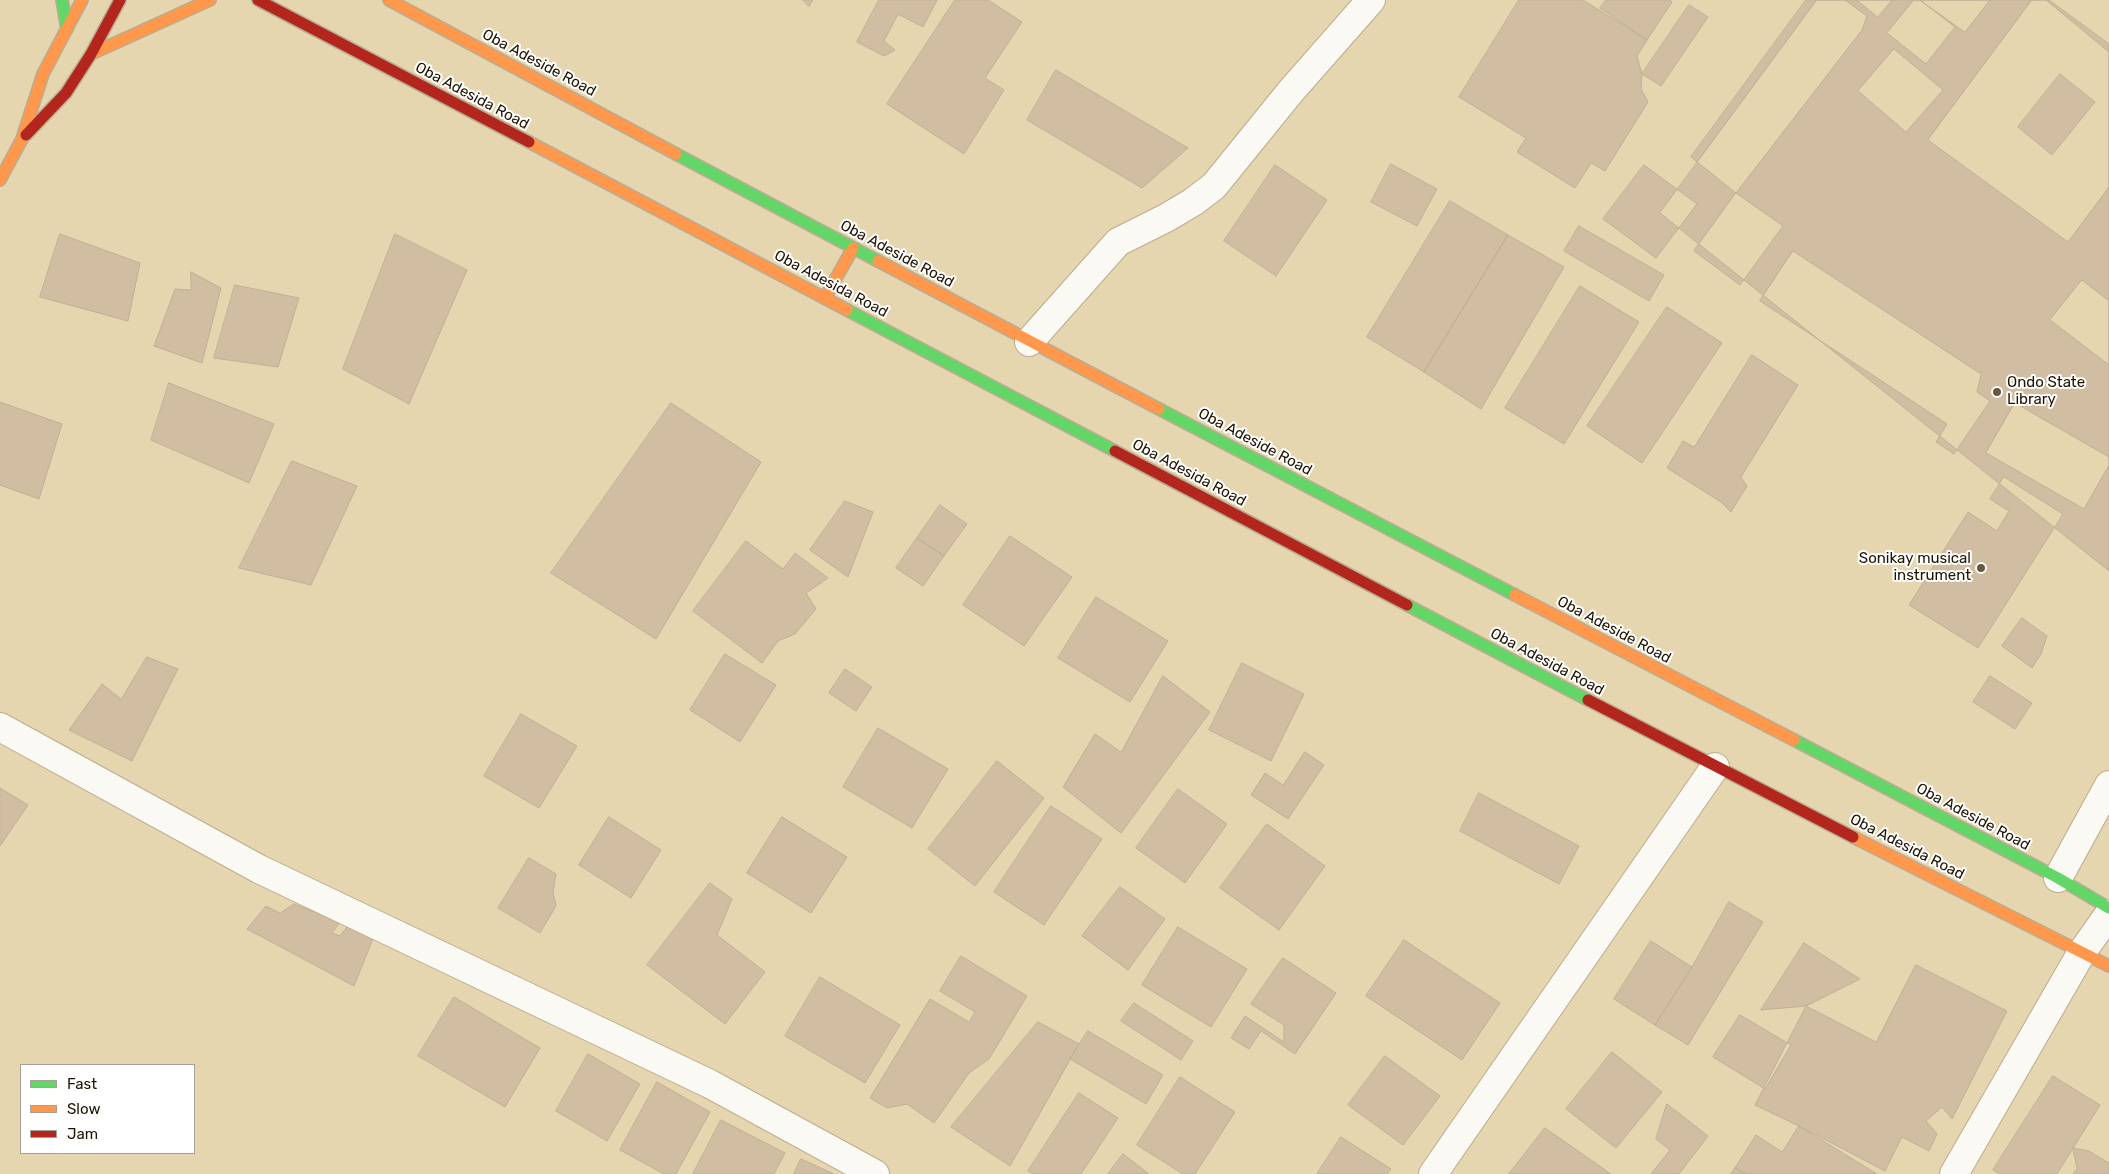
<!DOCTYPE html>
<style>
body{margin:0}
#map{position:relative;width:2109px;height:1174px;overflow:hidden;background:#e6d6b0;font-family:Rubik,sans-serif}
canvas{display:block}
.legend{position:absolute;left:20px;top:1064px;width:175px;height:90px;box-sizing:border-box;background:#fff;border:1px solid #a5a199;margin:0;padding:6px 9px;list-style:none;font-size:15px;color:#1f1400}
.legend li{display:flex;align-items:center;gap:10px;height:25px}
.legend b{width:25px;border:1px solid #a5a199}
</style>
<div id="map">
<canvas width="2109" height="1174"></canvas>
<ul class="legend">
<li><b style="height:6px;background:#63d668"></b>Fast</li>
<li><b style="height:6px;background:#ff974d"></b>Slow</li>
<li><b style="height:6px;background:#b3261e"></b>Jam</li>
</ul>
</div>
<script>
const context = document.querySelector('canvas').getContext('2d');
context.lineJoin = 'round';
function paint(path, color) {
  context.fillStyle = color;
  context.fill(path, 'evenodd');
}
function strokePath(path, color, width, dash) {
  context.strokeStyle = color;
  context.lineWidth = width;
  context.lineCap = dash ? 'butt' : 'round';
  context.setLineDash(dash || []);
  context.stroke(path);
}
function write(font, color, halo, rows, align = 'center') {
  context.font = font + ' Rubik,sans-serif';
  context.lineWidth = 4;
  context.setLineDash([]);
  context.textBaseline = 'middle';
  context.strokeStyle = halo;
  context.fillStyle = color;
  for (const [text, x, y, turn = 0] of rows) {
    context.save();
    context.translate(x, y);
    context.rotate((+turn || 0) * Math.PI / 180);
    context.textAlign = isNaN(turn) ? turn : align;
    if (halo) context.strokeText(text, 0, 0);
    context.fillText(text, 0, 0);
    context.restore();
  }
}
const building = new Path2D(`
 M803 0H813L809 6Z
 M879 0H937L923 27 898 14 884 41 895 50 884 56 857 42Z
 M955 0H988L1022 22 985 78 1004 90 964 154 887 104Z
 M1519 0H1583L1647 40 1637 56 1642 74 1641 89 1648 102 1605 171 1591 163 1575 188 1517 152 1526 138 1459 97Z
 M1606 0H1670L1672 2 1647 40 1600 8Z
 M1806 0H1845L1867 16 1862 30 1736 193 1691 157Z
 M1817 0H2046L2109 52V571L1660 213Z
 M1857 0H1892L1878 17Z
 M1914 0H1920L1955 27 1926 64 1887 33Z
 M1920 0H1990L1965 32Z
 M2032 0H2049L2109 44V187L2068 242 1928 140ZM2060 74 2095 102 2052 155 2018 127Z
 M1689 5 1708 17 1661 86 1642 74Z
 M1894 49 1943 90 1906 132 1858 91Z
 M1056 70 1188 148 1142 188 1027 120Z
 M1391 164 1437 189 1417 226 1371 202Z
 M1275 165 1327 200 1276 276 1224 241Z
 M1644 165 1697 204 1656 258 1603 219Z
 M1736 193 1783 226 1740 285 1694 251Z
 M1450 201 1508 235 1424 372 1367 337Z
 M1579 226 1664 275 1649 301 1564 251Z
 M60 234 140 263 128 321 40 297Z
 M395 234 467 270 409 404 343 369Z
 M1508 235 1564 267 1481 409 1424 372Z
 M1793 251 1981 374 1977 392 1990 401 1954 454 1936 442 1947 424 1760 301Z
 M191 272 221 288 202 363 154 346 175 289 191 290Z
 M2082 280 2109 301V365L2050 320Z
 M235 285 299 298 278 367 214 358Z
 M1580 286 1639 322 1564 444 1505 408Z
 M1667 307 1722 343 1642 463 1587 426Z
 M1752 355 1798 385 1741 477 1747 486 1731 512 1721 502 1667 468 1683 441 1694 447Z
 M169 383 274 424 249 483 151 440Z
 M0 402 62 424 39 499 0 485Z
 M671 403 761 462 656 639 551 573Z
 M2015 403 2109 457V465L2084 509 1986 453Z
 M292 461 357 486 311 585 239 568Z
 M2004 477 2063 514 1978 648 1909 605 1968 512 1997 531 2009 511 1990 499Z
 M845 501 873 512 848 577 810 550Z
 M940 505 967 524 944 556 917 538Z
 M1010 536 1072 577 1024 646 963 605Z
 M917 538 944 556 923 586 896 568Z
 M746 541 783 569 795 553 828 578 806 593 816 609 795 634 778 641 762 663 693 611Z
 M1096 597 1168 641 1130 702 1058 658Z
 M2022 618 2047 636 2041 654 2032 668 2002 646Z
 M725 654 776 685 740 742 690 710Z
 M147 657 178 669 132 761 69 730 102 684 121 699Z
 M1242 663 1304 694 1271 761 1209 730Z
 M845 669 872 687 856 711 829 693Z
 M1163 676 1210 712 1121 833 1063 787 1095 734 1121 752Z
 M1990 676 2032 703 2015 729 1973 702Z
 M521 714 577 746 539 808 484 776Z
 M878 728 948 769 912 828 843 787Z
 M1305 752 1324 765 1288 819 1251 795 1265 773 1283 785Z
 M997 761 1044 798 975 886 928 849Z
 M0 788 28 805 0 846Z
 M1178 789 1227 824 1185 883 1136 848Z
 M1479 793 1579 846 1559 884 1460 831Z
 M1051 806 1102 839 1044 925 994 892Z
 M609 817 661 850 631 898 579 865Z
 M782 817 847 857 811 913 747 873Z
 M1267 824 1325 866 1279 930 1220 888Z
 M529 858 556 874 553 892 556 906 540 933 498 908Z
 M710 883 732 899 717 935 765 972 725 1024 647 965Z
 M1120 887 1165 919 1128 970 1082 936Z
 M1729 902 1763 922 1688 1045 1655 1025 1692 967Z
 M294 904 340 922 332 933 340 936 347 927 374 936 354 986 247 929 266 906 280 913Z
 M1178 927 1247 969 1211 1027 1142 985Z
 M1404 940 1500 1003 1462 1060 1366 996Z
 M1651 941 1692 967 1655 1025 1614 999Z
 M1804 943 1860 979 1806 1006 1761 1010Z
 M961 956 1027 996 989 1059 969 1073 934 1123 907 1104 887 1108 870 1098 930 999 969 1022 975 1012 940 991Z
 M1283 958 1336 993 1295 1054 1261 1031 1249 1049 1231 1038 1245 1016 1284 1042V1025L1251 1004Z
 M1916 965 2007 1011 1952 1119 1942 1107 1926 1121 1937 1134 1929 1151 1902 1137 1885 1171 1799 1126 1755 1105 1806 1006 1876 1042Z
 M820 977 900 1025 865 1083 785 1036Z
 M454 997 540 1048 505 1107 418 1056Z
 M1134 1003 1193 1041 1181 1060 1121 1021Z
 M1740 1015 1791 1045 1765 1089 1713 1057Z
 M1038 1022 1079 1044 1010 1166 951 1127Z
 M1088 1031 1163 1075 1146 1104 1070 1059Z
 M1612 1052 1662 1092 1616 1148 1566 1109Z
 M588 1054 640 1084 607 1141 556 1111Z
 M1385 1056 1440 1096 1403 1145 1348 1105Z
 M2053 1076 2100 1105 2057 1174H2000L1993 1170Z
 M1180 1077 1235 1112 1195 1174H1183L1137 1145Z
 M657 1082 710 1112 676 1174H664L620 1150Z
 M1079 1093 1118 1118 1081 1174H1033L1028 1171Z
 M1667 1104 1708 1136 1679 1174H1651L1670 1150 1656 1139Z
 M721 1120 785 1153 774 1174H693Z
 M1799 1126 1877 1174H1746L1735 1168 1756 1135 1782 1152Z
 M1545 1128 1611 1174H1509Z
 M1341 1137 1391 1169 1387 1174H1317Z
 M2073 1148 2089 1151 2109 1163V1174H2073L2077 1169Z
 M1123 1154 1149 1174H1108Z
 M801 1159 834 1174H794Z
 M1735 1168 1746 1174H1731Z`);
paint(building, '#d1bea2');
strokePath(building, '#c0af93', 1);
const street = new Path2D(`
 M1029 342 1118 242 1166 218 1193 202 1214 186 1291 91 1371 0
 M0 727 259 869 710 1084 875 1174
 M2058 878 2109 785
 M1433 1174 1715 767
 M1954 1174 2082 952 2109 914`);
const fast = new Path2D(`
 M62 0 67 29
 M676 154 878 261
 M847 310 1115 451
 M1159 409 1515 595
 M1407 605 1588 700
 M1794 740 2058 878 2109 908`);
const slow = new Path2D(`
 M389 0 676 154
 M91 54 210 0
 M529 142 847 310
 M0 180 22 139 43 74 82 0
 M878 261 1159 409
 M825 298 853 248
 M1515 595 1794 740
 M1853 837 2109 966`);
const jam = new Path2D(`
 M258 0 529 142
 M26 135 66 93 91 54 120 0
 M1115 451 1407 605
 M1588 700 1853 837`);
strokePath(street, '#b9ad8f', 30);
strokePath(fast, '#b9ad8f', 14);
strokePath(slow, '#b9ad8f', 14);
strokePath(jam, '#b9ad8f', 14);
strokePath(street, '#fbf9f3', 28);
strokePath(fast, '#63d668', 11);
strokePath(slow, '#ff974d', 11);
strokePath(jam, '#b3261e', 11);
for (const [x, y, r, color] of [
 [1997,392,5,"#65583e"],
 [1981,568,5,"#65583e"]
]) {
  const dot = new Path2D();
  dot.arc(x, y, r, 0, 2 * Math.PI);
  context.fillStyle = color;
  context.fill(dot);
  strokePath(dot, '#fff', 2);
}
write('15px', '#1f1400', '#fff', [
 ["Oba Adeside Road",539,63,28],
 ["Oba Adesida Road",472,96,28],
 ["Oba Adeside Road",897,254,28],
 ["Oba Adesida Road",831,284,28],
 ["Oba Adeside Road",1255,442,28],
 ["Oba Adesida Road",1189,473,28],
 ["Oba Adeside Road",1614,630,28],
 ["Oba Adesida Road",1547,662,28],
 ["Oba Adeside Road",1973,817,28],
 ["Oba Adesida Road",1907,847,27]
]);
write('15px', '#1f1400', '#fff', [
 ["Ondo State",2007,383],
 ["Library",2007,400],
 ["Sonikay musical",1971,559,"right"],
 ["instrument",1971,576,"right"]
], 'left');
</script>
